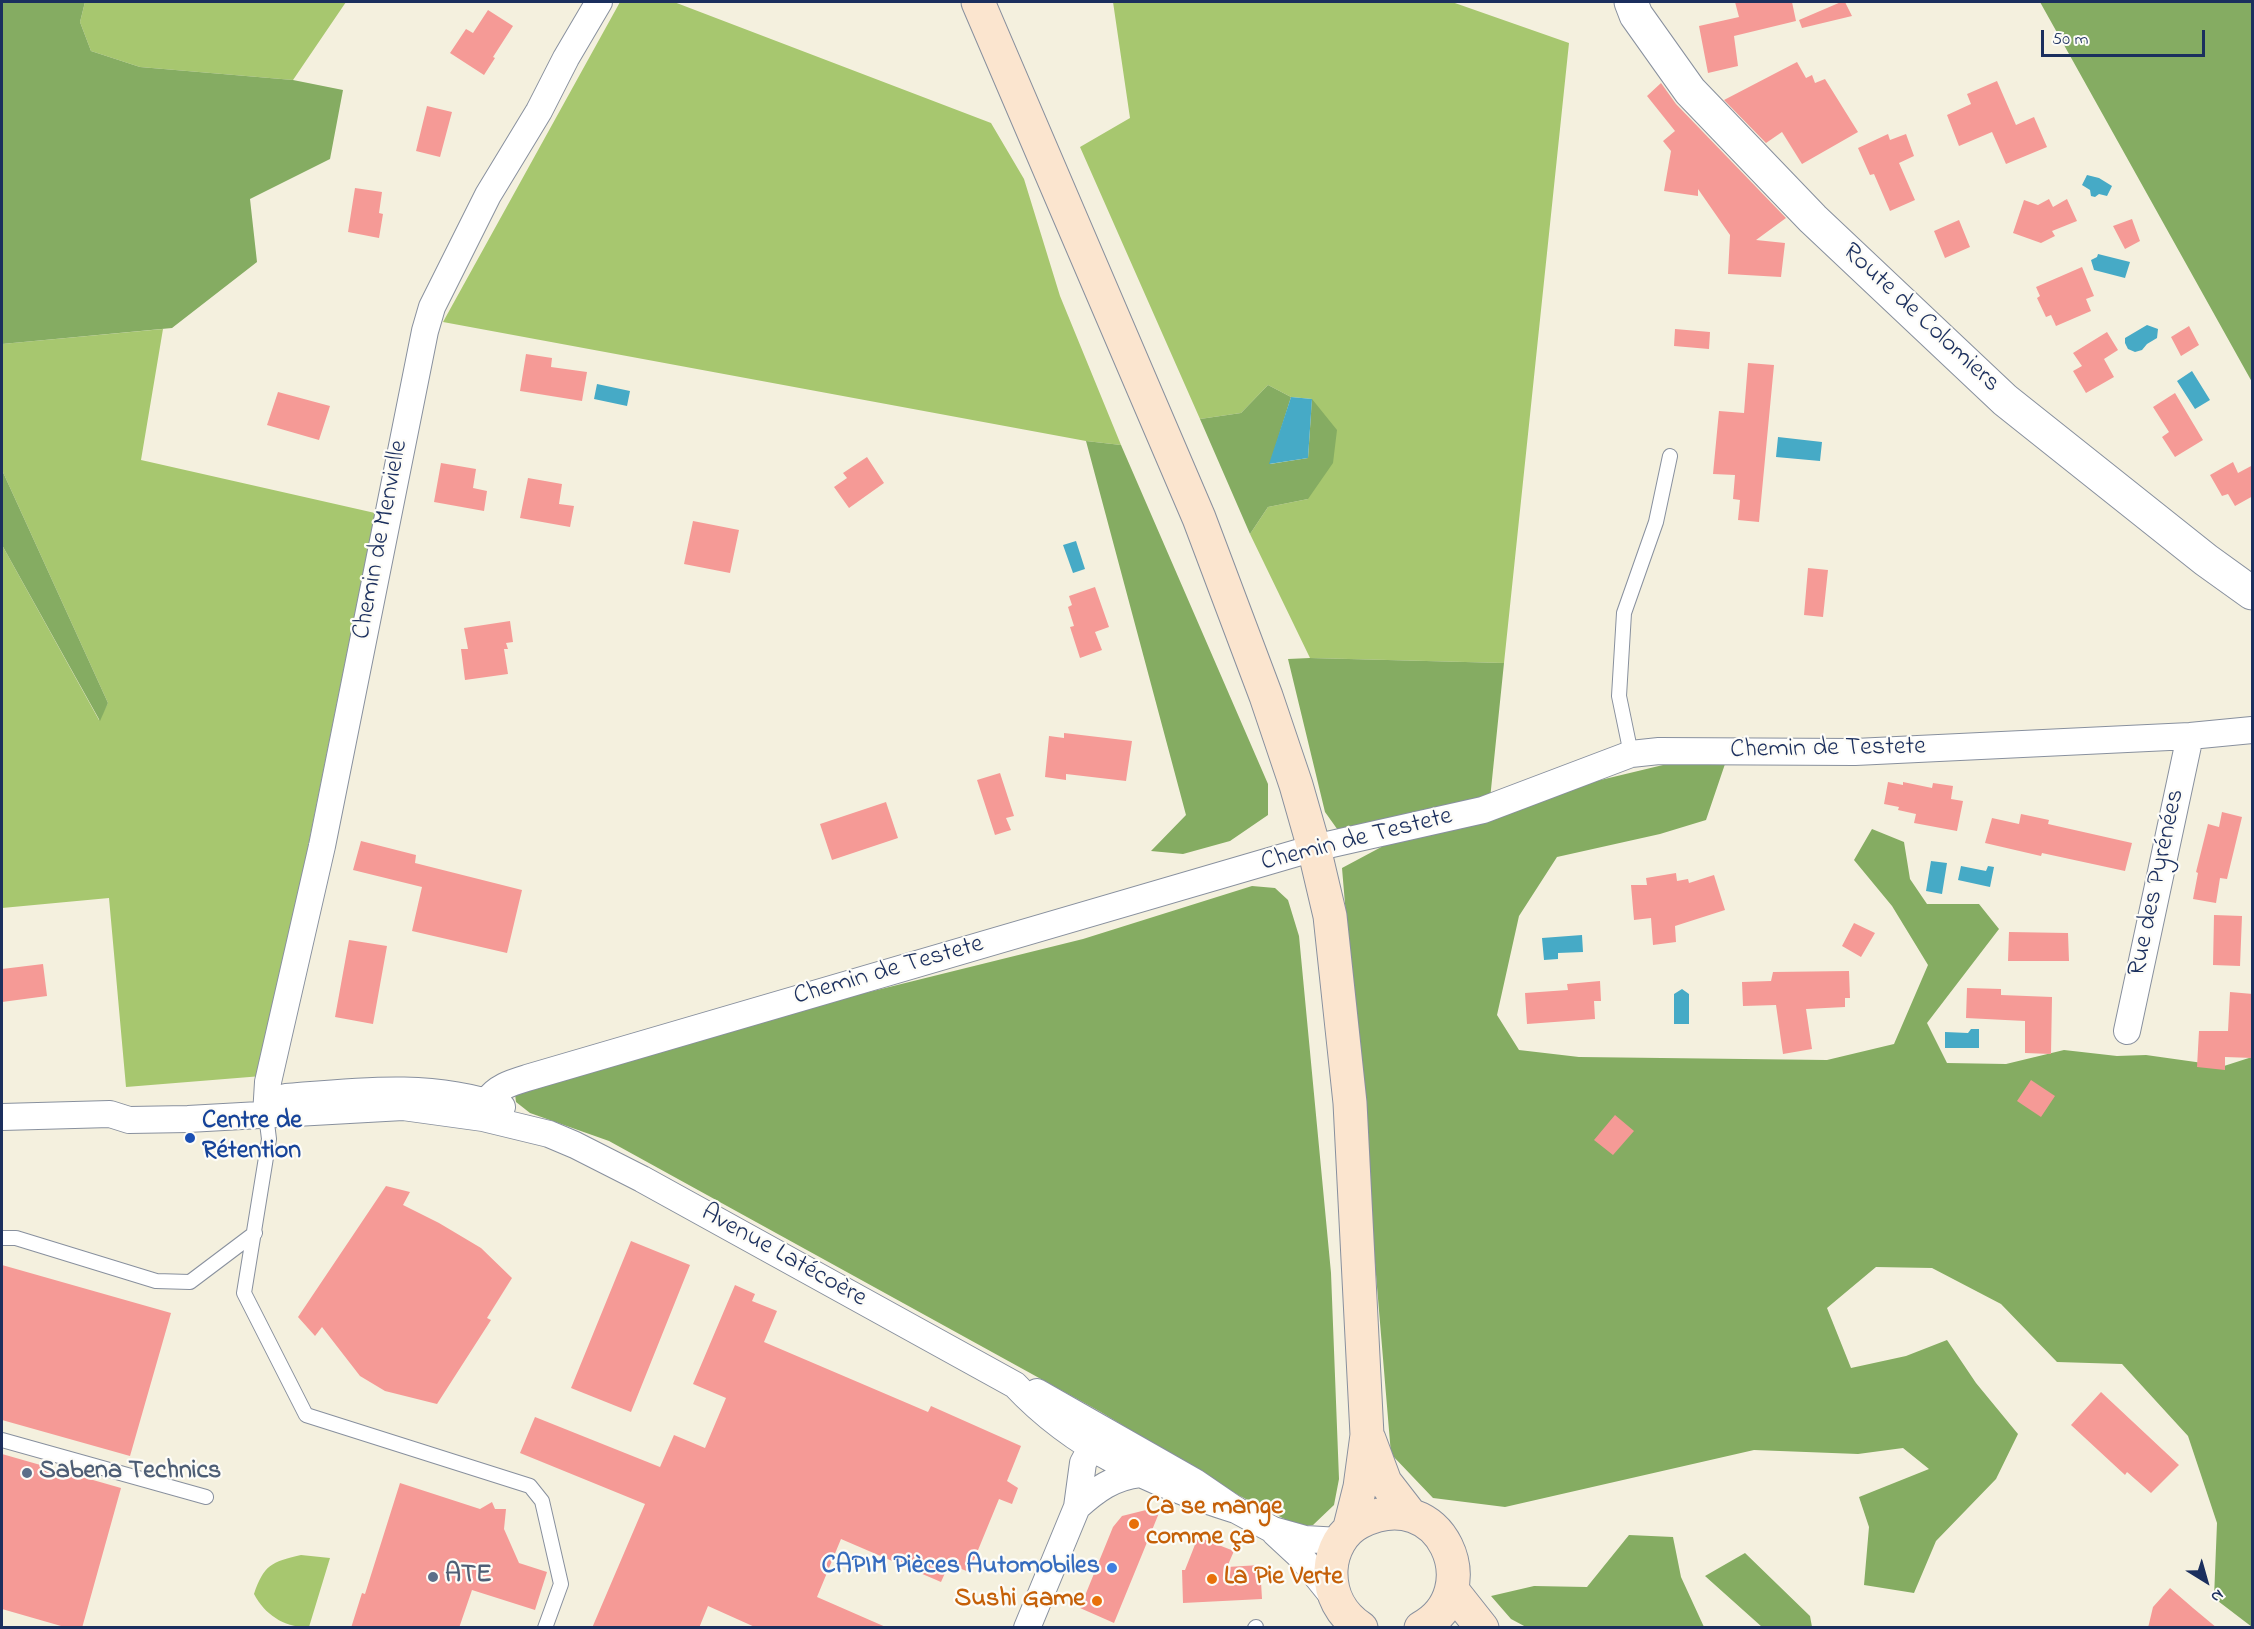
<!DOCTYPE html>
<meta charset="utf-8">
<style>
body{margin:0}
#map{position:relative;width:2254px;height:1629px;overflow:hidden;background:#f4f0de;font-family:"Indie Flower",sans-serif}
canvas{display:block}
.frame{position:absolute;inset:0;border:3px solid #1b2f5e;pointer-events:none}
.north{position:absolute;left:2176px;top:1551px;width:60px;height:60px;-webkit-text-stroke:4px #fdfcf7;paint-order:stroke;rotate:143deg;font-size:16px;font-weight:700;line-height:24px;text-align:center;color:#1b2f5e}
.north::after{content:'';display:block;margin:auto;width:21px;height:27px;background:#1b2f5e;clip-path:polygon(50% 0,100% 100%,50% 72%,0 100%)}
.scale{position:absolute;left:2041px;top:30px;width:164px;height:27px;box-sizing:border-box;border:3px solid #1b2f5e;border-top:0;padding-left:8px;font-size:18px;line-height:21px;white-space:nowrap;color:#1b2f5e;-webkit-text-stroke:4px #fdfcf7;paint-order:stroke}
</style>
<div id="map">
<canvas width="2254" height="1629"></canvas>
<div class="frame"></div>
<div class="north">N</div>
<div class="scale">50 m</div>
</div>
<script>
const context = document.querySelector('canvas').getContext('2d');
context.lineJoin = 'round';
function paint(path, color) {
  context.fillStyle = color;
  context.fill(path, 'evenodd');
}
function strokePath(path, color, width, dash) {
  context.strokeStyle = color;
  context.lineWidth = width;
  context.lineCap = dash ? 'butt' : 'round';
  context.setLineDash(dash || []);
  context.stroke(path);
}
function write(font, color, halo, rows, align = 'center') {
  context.font = font + ' "Indie Flower",sans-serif';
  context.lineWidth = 4.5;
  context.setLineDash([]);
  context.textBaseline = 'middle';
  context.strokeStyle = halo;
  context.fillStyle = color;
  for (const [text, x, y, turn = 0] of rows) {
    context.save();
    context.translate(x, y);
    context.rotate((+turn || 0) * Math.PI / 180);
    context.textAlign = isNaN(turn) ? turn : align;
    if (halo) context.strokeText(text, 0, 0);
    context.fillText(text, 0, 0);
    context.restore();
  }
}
paint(new Path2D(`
 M85 2H346L293 80 140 67 91 51 80 22Z
 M620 2H674L991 123 1024 179 1060 296 1121 445 1086 441 443 322Z
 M1113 2H1452L1569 43 1504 663 1310 658 1250 534 1268 507 1308 499 1312 399 1291 397 1268 385 1241 413 1200 419 1080 147 1130 118Z
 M163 329 141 460 375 513 262 1076 126 1087 109 898 2 908V545L99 720 108 703 2 470V344Z
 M301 1555 330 1558 309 1627C285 1628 265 1615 254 1594 264 1565 271 1562 301 1555Z`), '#a7c76f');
paint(new Path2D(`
 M2 2H85L80 22 91 51 140 67 293 80 343 90 330 159 250 199 257 262 172 328 2 344Z
 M2040 2H2252V382Z
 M1268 385 1291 397 1270 464 1308 458 1312 399 1337 430 1333 463 1308 499 1268 507 1250 534 1200 419 1241 413Z
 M1086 441 1121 445 1268 784V815L1230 841 1183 854 1151 851 1186 815Z
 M2 470 108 703 100 721 2 545Z
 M1310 658 1504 663 1490 799 1340 833 1325 812 1288 659Z
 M1725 764 1706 820 1660 834 1557 857 1519 916 1497 1015 1519 1050 1579 1057 1827 1060 1894 1044 1928 965 1892 906 1854 860 1872 829 1904 842 1910 879 1927 904H1979L1999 929 1927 1023 1947 1063 2006 1064 2064 1050 2117 1056 2146 1055 2224 1066 2252 1057V1627L2214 1598 2217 1523 2188 1436 2122 1364 2057 1362 2001 1304 1932 1268 1876 1267 1827 1308 1851 1368 1906 1356 1947 1340 1976 1383 2018 1434 1996 1479 1936 1541 1914 1593 1864 1585 1869 1527 1859 1497 1929 1469 1903 1448 1858 1454 1754 1450 1505 1507 1433 1498 1391 1454 1342 868 1430 821 1663 765Z
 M1252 886 1275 888 1288 900 1299 936 1331 1273 1339 1479 1334 1505 1313 1525 1298 1526 1240 1496 1099 1411 609 1141 530 1113 516 1102 515 1094 756 1020 1083 939Z
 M1629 1535 1673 1537 1681 1577 1704 1627H1526L1511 1619 1491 1596 1534 1586 1587 1587Z
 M1745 1553 1810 1616 1812 1627H1762L1705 1576Z`), '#85ac62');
paint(new Path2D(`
 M2087 175 2099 178 2112 186 2107 196 2099 194 2095 197 2091 196 2090 190 2082 185Z
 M2098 254 2130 262 2125 278 2094 270 2091 260 2097 257Z
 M2147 325 2158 329 2157 338 2147 344 2142 350 2135 352 2128 349 2125 343V338Z
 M2192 371 2210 400 2195 409 2177 381Z
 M597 384 630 391 627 406 594 399Z
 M1291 397 1312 399 1308 458 1269 464Z
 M1778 437 1822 442 1820 461 1776 457Z
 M1076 541 1085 569 1073 573 1063 545Z
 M1931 861 1947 863 1942 894 1926 891Z
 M1961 866 1986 871 1988 866 1994 867 1990 887 1958 880Z
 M1582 935 1583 952 1558 953V959L1544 960 1542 938Z
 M1682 989 1689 994V1024H1674V994Z
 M1971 1029H1979V1048H1945V1032L1968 1033Z`), '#46aac6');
paint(new Path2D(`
 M1735 2H1792L1796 21 1734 36 1738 66 1708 73 1699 26 1739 17Z
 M1841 2H1845L1852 16 1802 28 1799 20Z
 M488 10 513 26 493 57 495 58 484 75 450 53 466 29 473 33Z
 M1797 62 1806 78 1812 75 1815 83 1825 79 1858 132 1802 164 1782 132 1766 143 1724 100Z
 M1997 81 2016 125 2034 117 2047 147 2006 164 1992 132 1959 146 1947 115 1971 104 1967 94Z
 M1661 83 1676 104 1786 218 1756 240 1785 243 1781 277 1728 274 1730 235 1698 189V196L1664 191 1671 151 1663 141 1675 131 1647 96Z
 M427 106 452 112 440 157 416 151Z
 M1888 134 1890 140 1906 134 1914 156 1899 163 1915 200 1890 211 1874 174 1870 175 1858 148Z
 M355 188 382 192 379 213 383 214 379 238 348 232Z
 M2049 199 2053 207 2067 199 2077 221 2052 231 2055 236 2041 243 2013 233 2024 200 2038 205Z
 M2132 219 2140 241 2125 249 2113 226Z
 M1959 220 1970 247 1945 258 1934 231Z
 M2082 267 2094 296 2086 299 2091 311 2056 326 2051 315 2046 317 2037 298 2040 296 2036 287Z
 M2189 326 2199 345 2181 356 2171 337Z
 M1675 329 1710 332 1709 349 1674 346Z
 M2107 332 2118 350 2104 359 2114 377 2086 393 2073 371 2082 366 2073 353Z
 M526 354 552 358 551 367 587 372 582 401 520 391Z
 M1748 363 1774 365 1759 522 1738 520 1740 500 1733 499 1735 475 1713 474 1719 411 1744 413Z
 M278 392 330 406 319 440 267 425Z
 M2175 393 2203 440 2175 457 2162 437 2169 432 2153 407Z
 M867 457 884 483 849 508 834 487 847 478 843 473Z
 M2233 462 2238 473 2253 465V496L2235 506 2228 494 2222 496 2210 475Z
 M441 463 476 469 473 488 487 491 484 511 434 502Z
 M528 478 562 484 559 504 574 506 570 527 520 518Z
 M693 521 739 530 730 573 684 564Z
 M1808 568 1828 570 1823 617 1804 615Z
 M1095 587 1109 627 1095 632 1102 650 1080 658 1070 627 1074 626 1068 607 1072 605 1069 596Z
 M510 621 513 642 506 643 508 649H504L508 674 465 680 461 649H468L464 628Z
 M1064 733 1132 741 1126 781 1066 774V780L1045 777 1049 736 1064 738Z
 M1000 773 1014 816 1006 818 1011 830 995 835 977 780Z
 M1888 782 1903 785V782L1932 788 1933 783 1953 786 1951 799 1963 801 1957 831 1914 823 1916 814 1898 810 1899 807 1884 804Z
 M886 802 898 838 832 860 820 824Z
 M2222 812 2242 817 2227 879 2220 878 2216 903 2193 899 2198 873 2196 872 2208 824 2219 827Z
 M2021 814 2049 820 2048 824 2132 843 2125 871 2042 853 2041 856 1985 843 1992 818 2019 824Z
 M361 841 416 855 415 863 522 890 507 953 412 931 422 887 353 870Z
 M1676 873 1677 881 1688 879 1689 883 1714 875 1725 910 1675 926 1676 942 1653 945 1651 918 1634 920 1631 885H1647L1646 878Z
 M2214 915 2242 916 2240 966 2213 965Z
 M1854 923 1875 933 1861 957 1842 946Z
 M2009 932 2068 933 2069 961H2008Z
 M349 940 387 946 373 1024 335 1017Z
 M43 964 47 996 2 1002V969Z
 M1849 971 1850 998H1845V1007L1806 1009 1812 1049 1783 1054 1776 1005 1743 1006 1742 982 1771 981 1773 972Z
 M1600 981 1601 1001H1594L1595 1019 1527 1024 1525 993 1568 990 1567 984Z
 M1967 988 2001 989V995L2052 997 2051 1054 2025 1053V1021L1966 1018Z
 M2230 992 2253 994V1058L2225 1057V1070L2197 1067 2199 1031H2228Z
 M2031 1080 2055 1096 2041 1117 2017 1101Z
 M1615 1115 1634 1131 1613 1155 1594 1140Z
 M386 1186 410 1192 403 1205 439 1223 481 1248 512 1278 487 1318 491 1320 437 1404 385 1391 360 1376 322 1327 315 1336 298 1317Z
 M631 1241 690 1265 631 1412 571 1388Z
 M2 1265 171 1313 130 1456 2 1420Z
 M735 1285 755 1294 752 1301 777 1311 764 1342 928 1412 931 1406 1021 1446 1007 1481 1018 1488 1012 1504 999 1499 969 1572 949 1564 941 1582 841 1539 817 1597 888 1628H757L708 1606 699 1628H592L645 1504 520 1453 535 1417 660 1467 674 1435 705 1448 726 1398 693 1384Z
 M2101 1392 2179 1465 2151 1493 2127 1472 2125 1475 2071 1425Z
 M2 1454 121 1488 82 1628H68L2 1609Z
 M400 1483 480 1509 492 1502 495 1509H506L504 1529 519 1563 547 1572 535 1610 472 1590 459 1628H351L362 1593 365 1594Z
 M1146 1510 1159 1513 1114 1623 1080 1608 1113 1527 1122 1516Z
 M1198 1537 1234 1551 1227 1567 1260 1565 1262 1599 1183 1603 1182 1570H1185Z
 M2170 1588 2193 1608 2217 1628H2148L2153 1607Z`), '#f59a96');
const service = new Path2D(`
 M1631 754 1619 696 1624 613 1656 522 1670 456
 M266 1115 269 1139 244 1293 306 1415 530 1486 542 1501 561 1584 545 1628
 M2 1238H16L156 1281 190 1282 255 1233
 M2 1440 206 1497
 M1255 1628 1256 1627`);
const minor = new Path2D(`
 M2127 1031 2190 736
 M286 1097C359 1091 432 1082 502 1107
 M487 1101C497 1086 514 1082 530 1077L1314 848 1483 810 1631 754 1659 751 1855 752 2190 736 2252 730
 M266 1115 268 1082 322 846 425 331 432 307 488 195 539 111 566 58 599 2
 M2 1117 110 1114 129 1120 188 1119 403 1107 483 1118 549 1134 575 1145 642 1179 1015 1385C1075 1449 1154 1485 1236 1510
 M1037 1392 1195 1482 1236 1510 1273 1530 1305 1539 1340 1541
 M1077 1507C1096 1490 1113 1477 1140 1474
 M1275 1533 1302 1558 1335 1599
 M1027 1628 1077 1507 1083 1463 1098 1435`);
const tertiary = new Path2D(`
 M1631 2 1636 15 1690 91 1813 219 2005 400 2206 560 2252 593`);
const secondary = new Path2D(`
 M978 2 1199 518 1266 696 1296 785 1314 848 1330 916 1350 1103 1367 1435 1360 1487 1350 1527
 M1369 1439 1385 1482 1409 1513
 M1452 1590 1482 1628
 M1361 1628C1341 1615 1330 1594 1331 1570 1332 1551 1342 1531 1360 1522 1442 1481 1488 1592 1421 1628`);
strokePath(service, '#88909e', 16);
strokePath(minor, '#88909e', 28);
strokePath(tertiary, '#88909e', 35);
strokePath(secondary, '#88909e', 35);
strokePath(service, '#fff', 14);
strokePath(minor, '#fff', 26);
strokePath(tertiary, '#fff', 33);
strokePath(secondary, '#fbe5cf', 33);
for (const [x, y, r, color] of [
 [190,1138,6,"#1a4fb4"],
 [27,1473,6,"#5c6f8a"],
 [1134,1524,6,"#e8710a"],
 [1112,1568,6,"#3f7fe0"],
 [433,1577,6,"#5c6f8a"],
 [1212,1579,6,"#e8710a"],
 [1097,1601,6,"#e8710a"]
]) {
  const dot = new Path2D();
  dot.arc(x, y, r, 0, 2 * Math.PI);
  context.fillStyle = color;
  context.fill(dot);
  strokePath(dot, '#fdfcf7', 2);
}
write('26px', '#1b2f5e', '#fdfcf7', [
 ["Route de Colomiers",1920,319,43],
 ["Chemin de Menvielle",382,540,-79],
 ["Chemin de Testete",1828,750,-1],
 ["Chemin de Testete",1357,841,-14],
 ["Rue des Pyrénées",2158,883,-78],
 ["Chemin de Testete",889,972,-16],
 ["Avenue Latécoère",783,1257,29]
]);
write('bold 26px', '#164399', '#fdfcf7', [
 ["Centre de",202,1123],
 ["Rétention",202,1153]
], 'left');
write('bold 26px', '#4e5e75', '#fdfcf7', [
 ["Sabena Technics",39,1473],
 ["ATE",445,1577]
], 'left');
write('bold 26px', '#c56008', '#fdfcf7', [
 ["Ca se mange",1146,1509],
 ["comme ça",1146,1539],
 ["La Pie Verte",1224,1579],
 ["Sushi Game",1085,1601,"right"]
], 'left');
write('bold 26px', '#366cbe', '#fdfcf7', [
 ["CAPIM Pièces Automobiles",1100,1568]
], 'right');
</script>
